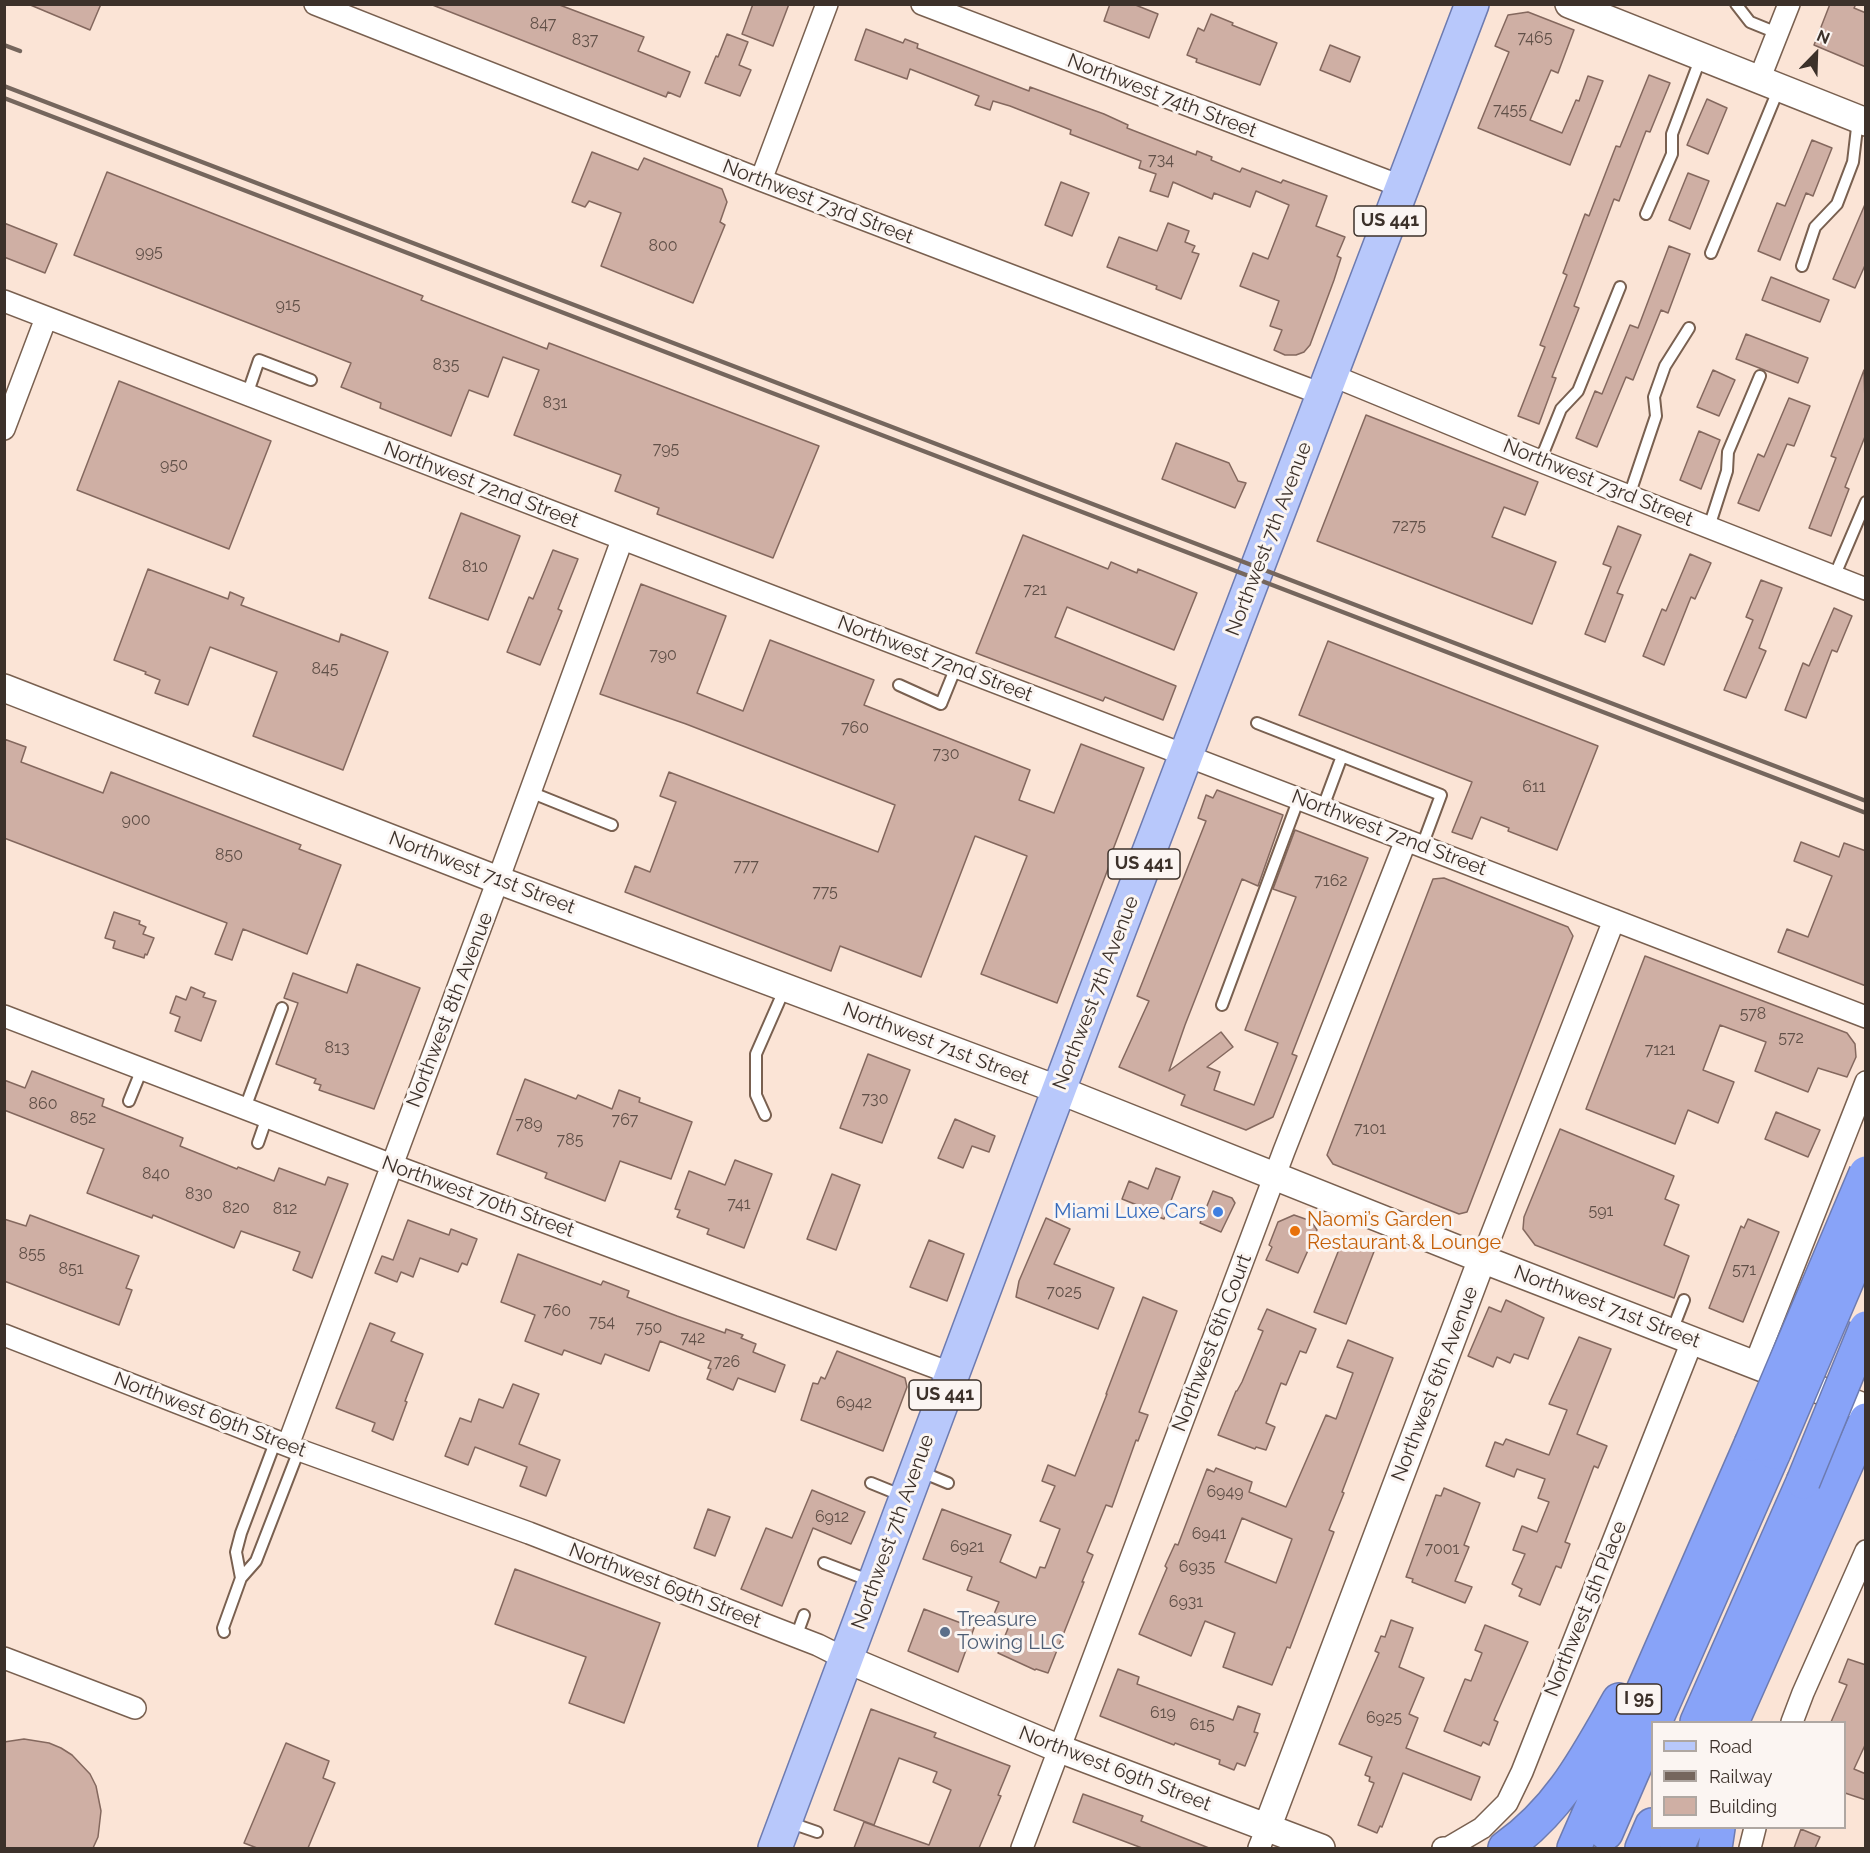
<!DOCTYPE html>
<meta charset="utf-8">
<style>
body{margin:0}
#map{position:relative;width:1870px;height:1853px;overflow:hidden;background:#fbe4d6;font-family:Raleway,sans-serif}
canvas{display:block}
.frame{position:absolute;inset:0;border:6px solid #3c312a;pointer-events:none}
.legend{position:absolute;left:1651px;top:1721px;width:195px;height:108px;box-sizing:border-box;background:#fbf5f2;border:2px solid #afa7a2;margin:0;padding:8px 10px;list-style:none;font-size:18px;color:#3c312a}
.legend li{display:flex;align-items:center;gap:12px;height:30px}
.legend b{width:30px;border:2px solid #afa7a2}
.north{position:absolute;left:1786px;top:24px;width:60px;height:60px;-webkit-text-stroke:4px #fbf5f2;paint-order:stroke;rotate:23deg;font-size:16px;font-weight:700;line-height:24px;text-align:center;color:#3c312a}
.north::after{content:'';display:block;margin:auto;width:21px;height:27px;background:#3c312a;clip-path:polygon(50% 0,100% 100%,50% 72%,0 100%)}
</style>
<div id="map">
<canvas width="1870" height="1853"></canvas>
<div class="frame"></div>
<ul class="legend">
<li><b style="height:8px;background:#b8c8fb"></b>Road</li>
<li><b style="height:8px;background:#75665d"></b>Railway</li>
<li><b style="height:16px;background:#cfafa4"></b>Building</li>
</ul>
<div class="north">N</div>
</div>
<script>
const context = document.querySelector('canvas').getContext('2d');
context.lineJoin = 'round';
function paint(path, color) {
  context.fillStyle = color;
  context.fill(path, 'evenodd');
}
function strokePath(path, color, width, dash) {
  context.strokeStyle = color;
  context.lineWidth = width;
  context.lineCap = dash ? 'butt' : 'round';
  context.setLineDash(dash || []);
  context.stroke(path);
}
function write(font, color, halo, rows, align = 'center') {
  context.font = font + ' Raleway,sans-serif';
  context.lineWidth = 6;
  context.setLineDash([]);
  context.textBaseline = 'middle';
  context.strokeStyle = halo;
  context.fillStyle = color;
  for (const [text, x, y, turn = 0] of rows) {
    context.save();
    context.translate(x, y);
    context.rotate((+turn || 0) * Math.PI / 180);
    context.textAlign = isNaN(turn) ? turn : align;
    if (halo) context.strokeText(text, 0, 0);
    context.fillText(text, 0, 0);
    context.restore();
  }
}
const building = new Path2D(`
 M28 4H101L90 30Z
 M430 4H557L644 37 638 51 690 72 680 97 668 92 666 97Z
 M753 4H789L773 46 742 34Z
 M1110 4H1133L1158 14 1149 38 1104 21Z
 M1830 4H1856L1854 8 1866 13V67L1814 45Z
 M1528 12 1574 30 1558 73 1551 70 1530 120 1562 133 1576 100 1579 101 1588 76 1603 81 1570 165 1478 128 1509 52 1495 46 1508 15Z
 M1211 14 1233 23 1232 25 1277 43 1260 85 1196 62 1197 59 1187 55 1198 28 1204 31Z
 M866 29 903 43 905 39 918 44 917 48 1029 91 1030 87 1104 114 1128 125 1127 128 1196 155 1197 151 1212 157 1211 160 1240 172 1242 168 1281 183 1283 180 1327 196 1316 226 1345 237 1337 256 1341 258 1334 280 1310 345 1304 352 1296 355H1285L1274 350 1282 330 1270 326 1279 301 1240 286 1253 253 1268 259 1289 205 1256 191 1250 207 1214 193 1212 199 1173 182 1168 197 1150 191 1156 174 1139 168 1141 161 1070 134 1071 130 1010 106 993 101 990 110 975 105 979 96 910 69 907 79 855 60Z
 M727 34 748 42 739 65 751 70 740 96 705 83 716 56 718 57Z
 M1330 45 1360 57 1350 82 1320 70Z
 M1649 75 1670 83 1650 132 1646 131 1619 201 1614 199 1574 306 1579 308 1552 377 1556 378 1539 424 1518 416 1545 347 1540 345 1567 275 1563 273 1585 214 1589 216 1616 146 1620 147Z
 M1707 99 1727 108 1708 154 1687 145Z
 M1812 140 1832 148 1813 196 1806 193 1780 260 1758 251 1777 203 1785 206Z
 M592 152 638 170 644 158 722 189 727 202 720 222 725 225 693 303 601 266 621 213 589 201 585 207 572 202Z
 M107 172 423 296 421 300 547 349 549 343 819 446 773 558 657 514 659 508 615 491 621 475 514 435 539 370 503 357 488 397 469 390 451 436 380 408 381 403 341 387 351 363 74 255Z
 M1688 173 1709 181 1690 229 1669 220Z
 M1061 182 1089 193 1072 236 1045 225Z
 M1866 202V263L1855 288 1833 279Z
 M4 223 57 244 45 273 4 257Z
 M1168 223 1189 231 1185 242 1195 246 1192 252 1199 254 1181 299 1156 289 1157 286 1107 267 1119 237 1157 251Z
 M1669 246 1690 254 1668 313 1661 310 1633 380 1626 377 1597 447 1576 438 1595 391 1602 394 1630 325 1638 328Z
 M1771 277 1829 300 1820 322 1762 300Z
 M1746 334 1808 358 1798 383 1736 359Z
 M1713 370 1735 380 1719 416 1697 407Z
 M1864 370 1866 434 1845 487 1849 489 1831 536 1809 528 1836 458 1831 456Z
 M119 381 271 441 229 549 77 490Z
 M1789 398 1810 406 1794 446 1787 444 1759 511 1738 503 1758 454 1764 457Z
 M1366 415 1538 482 1525 515 1504 507 1492 537 1556 562 1532 624 1317 541Z
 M1699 431 1720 440 1701 489 1680 480Z
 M1176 443 1229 463 1238 481 1246 483 1235 508 1162 479Z
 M461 513 520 536 488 620 429 598Z
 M1618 526 1641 535 1617 593 1623 595 1605 642 1585 634 1611 567 1603 564Z
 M1023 535 1108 569 1111 562 1137 573 1138 569 1197 593 1174 650 1067 607 1055 637 1176 686 1163 720 1105 697 1103 701 976 653Z
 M553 550 578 559 558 609 562 611 540 665 507 652 529 597 533 599Z
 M1690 554 1711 563 1695 599 1691 597 1664 665 1643 656 1662 609 1666 611Z
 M148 569 228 599 230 592 244 598 241 605 339 642 341 634 388 652 343 770 253 736 277 672 210 647 188 705 155 693 160 680 145 674 146 672 114 660Z
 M1761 580 1782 588 1759 648 1766 651 1746 698 1724 690 1753 620 1746 617Z
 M641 584 726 616 697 693 743 711 770 640 874 680 864 705 1030 770 1019 800 1054 813 1081 744 1144 768 1109 860 1111 861 1057 1003 981 974 1027 856 975 836 921 977 840 946 831 971 625 892 635 866 650 872 676 802 660 796 669 772 878 852 895 805 686 724 600 694Z
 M1834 608 1852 616 1837 652 1832 650 1806 718 1785 710 1803 663 1809 666Z
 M1328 641 1598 746 1557 850 1508 831 1509 828 1481 817 1472 839 1452 832 1472 782 1299 715Z
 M4 739 26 747 21 762 103 793 111 772 301 845 299 849 341 865 307 954 243 929 232 960 215 954 227 923 4 838Z
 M1217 790 1283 815 1258 886 1242 879 1185 1025 1169 1071 1221 1032 1233 1047 1207 1067 1220 1072 1214 1090 1254 1105 1278 1043 1245 1030 1296 897 1273 889 1295 830 1368 858 1292 1054 1297 1056 1273 1117 1246 1130 1181 1105 1185 1095 1119 1067 1149 1001 1137 996 1206 821 1198 818 1206 795 1213 798Z
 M1801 842 1839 857 1844 843 1866 851V986L1778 952 1787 929 1808 937 1832 876 1794 861Z
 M1444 878 1568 927 1573 936 1467 1212 1459 1214 1333 1164 1327 1155 1433 879Z
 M114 912 140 921 139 924 146 927 143 934 154 938 147 955 145 954 144 958 113 948 115 941 105 938Z
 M1645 956 1847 1033 1855 1044 1856 1057 1847 1077 1818 1068 1808 1092 1755 1071 1766 1042 1720 1025 1703 1070 1734 1082 1718 1123 1688 1110 1675 1144 1586 1109Z
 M357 964 420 988 374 1109 319 1090 321 1085 314 1083 316 1079 276 1064 298 1003 284 998 293 973 347 993Z
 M191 987 205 993 203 997 216 1001 201 1041 175 1031 180 1017 170 1013 176 996 186 1000Z
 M868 1054 910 1070 882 1143 840 1128Z
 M32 1071 104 1099 102 1106 183 1138 180 1146 237 1169 238 1167 274 1181 279 1168 325 1185 328 1177 348 1184 312 1278 293 1270 300 1252 241 1231 234 1248 153 1215 152 1218 87 1193 104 1149 4 1110V1080L25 1088Z
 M525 1079 576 1099 578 1095 612 1109 619 1090 640 1098 639 1102 692 1122 671 1179 620 1161 605 1201 545 1178 547 1173 497 1154Z
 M1776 1112 1820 1130 1808 1157 1765 1139Z
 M955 1119 995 1136 989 1152 972 1146 963 1168 938 1158Z
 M1560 1129 1674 1176 1665 1199 1679 1205 1664 1245 1689 1256 1674 1298 1535 1245 1523 1229 1524 1217Z
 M735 1160 772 1174 744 1248 707 1234 709 1229 677 1217 680 1210 675 1209 689 1171 725 1185Z
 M1156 1168 1180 1177 1164 1219 1141 1210 1142 1207 1122 1199 1129 1181 1148 1189Z
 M832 1174 860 1185 836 1250 807 1239Z
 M1213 1191 1232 1198 1235 1203 1221 1232 1200 1223Z
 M30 1215 139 1256 126 1288 132 1290 119 1325 4 1281V1219L26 1226Z
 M1294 1215 1311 1221 1317 1230 1298 1273 1266 1260 1272 1247 1269 1245 1278 1222Z
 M1046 1218 1070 1229 1054 1264 1114 1288 1098 1329 1016 1297 1019 1281Z
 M1748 1219 1779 1232 1743 1322 1709 1308 1741 1226 1744 1228Z
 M408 1220 449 1235 451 1229 477 1239 467 1265 462 1263 458 1272 420 1258 413 1277 401 1272 397 1282 375 1273 382 1256 393 1260Z
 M1344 1237 1375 1249 1346 1324 1314 1312Z
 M929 1240 964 1254 947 1301 910 1287Z
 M518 1254 601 1285 603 1281 629 1291 627 1297 677 1316 725 1333 726 1329 743 1335 741 1338 756 1344 753 1352 785 1365 775 1392 738 1378 733 1390 707 1379 711 1369 708 1368 711 1361 660 1341 649 1371 605 1354 601 1364 564 1350 562 1355 525 1341 535 1315 501 1302Z
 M1143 1297 1177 1311 1139 1412 1148 1415 1138 1441 1136 1440 1112 1507 1106 1505 1087 1552 1093 1555 1082 1582H1084L1048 1673 1036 1669 1035 1670 998 1653 1009 1626 992 1619 999 1602 967 1590 972 1577 923 1559 942 1509 1011 1535 1000 1562 1036 1578 1040 1567 1045 1568 1060 1529 1040 1521 1055 1486 1042 1481 1048 1465 1075 1476 1107 1394H1106Z
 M1506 1300 1544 1318 1528 1359 1514 1354 1510 1363 1497 1357 1493 1367 1468 1356 1489 1307 1501 1312Z
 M1267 1309 1316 1329 1306 1353 1300 1351 1286 1385 1281 1383 1266 1423 1275 1427 1266 1450 1256 1447 1255 1449 1218 1435 1236 1391H1237L1242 1382 1263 1331 1258 1329Z
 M370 1323 395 1333 391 1341 423 1354 405 1401 407 1402 393 1440 372 1431 375 1423 336 1408Z
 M1579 1337 1611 1349 1577 1434 1607 1446 1598 1468 1594 1466 1565 1542 1570 1544 1561 1568 1556 1566 1540 1605 1519 1596 1522 1589 1512 1584 1525 1554 1513 1550 1522 1526 1537 1532 1549 1502 1538 1498 1545 1479 1517 1469 1514 1477 1486 1466 1495 1442 1503 1445 1506 1439 1549 1455 1567 1410 1549 1404Z
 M1348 1340 1393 1358 1342 1492 1344 1493 1329 1530 1334 1532 1290 1648 1287 1647 1272 1685 1223 1667 1235 1633 1205 1621 1191 1656 1139 1634 1167 1568 1165 1566 1175 1544 1178 1545 1207 1469 1214 1472 1216 1468 1252 1482 1249 1492 1286 1507 1326 1415 1336 1419 1353 1373 1337 1367ZM1242 1518 1292 1539 1276 1583 1225 1562Z
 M837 1351 905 1378 907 1387 883 1451 801 1420 813 1383 818 1384 821 1377 825 1379Z
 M513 1384 539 1394 519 1444 560 1460 546 1496 520 1486 527 1467 475 1447 468 1465 445 1456 460 1418 471 1422 479 1399 503 1408Z
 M1444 1488 1480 1503 1464 1545 1469 1547 1455 1581 1472 1587 1465 1603 1412 1582 1413 1579 1406 1577 1436 1495 1441 1496Z
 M812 1490 865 1512 851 1544 813 1528 782 1606 741 1589 766 1528 792 1538Z
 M708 1509 730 1517 715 1556 694 1548Z
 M515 1569 660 1623 624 1723 569 1703 586 1657 495 1624Z
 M924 1609 974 1628 958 1672 908 1651Z
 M1391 1620 1413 1628 1399 1667 1424 1678 1409 1714 1418 1718 1406 1748 1480 1777 1471 1800 1403 1773 1382 1827 1380 1826 1377 1833 1358 1825 1374 1783 1369 1781 1370 1777 1365 1775 1372 1757 1339 1744 1379 1653 1375 1651 1381 1636 1385 1637Z
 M1485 1625 1528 1642 1494 1720 1498 1722 1489 1745 1483 1742 1481 1746 1444 1731 1465 1679 1471 1681 1482 1653 1475 1650Z
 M1848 1659 1866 1665V1743L1854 1769 1866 1774V1800L1845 1793V1722H1831L1847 1685 1839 1682Z
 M1118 1669 1139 1677 1137 1684 1233 1720 1238 1706 1260 1714 1254 1732 1258 1733 1245 1766 1237 1763 1234 1770 1219 1764 1220 1760 1175 1743 1174 1745 1100 1716Z
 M871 1709 936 1733 934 1737 1010 1766 998 1795 1001 1796 979 1848H854L864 1822 929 1845 951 1790 933 1782 937 1772 899 1758 874 1825 834 1810Z
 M24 1739 49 1743 61 1748 72 1755 90 1774 96 1786 101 1811 98 1837 93 1848H4V1742Z
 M286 1743 329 1761 323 1778 335 1783 308 1848H257L244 1843Z
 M1083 1794 1143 1816 1141 1821 1209 1848H1142L1073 1822Z
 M1801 1829 1820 1837 1815 1848H1794Z`);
paint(building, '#cfafa4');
strokePath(building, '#84685e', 1.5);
const service = new Path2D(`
 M1736 4 1750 22 1777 33
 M1646 214 1672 154V134L1701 57
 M1711 253 1779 88
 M1802 266 1815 227 1837 204 1853 162 1858 119
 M247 395 259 360 311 380
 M1540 461 1561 409 1578 391 1620 287
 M1629 496 1656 416 1654 397 1665 366 1689 328
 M1709 527 1727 471 1728 452 1760 376
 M1834 577 1866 502
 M899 685 941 704 956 667
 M1257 723 1441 795 1422 846
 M530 792 612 825
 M1323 807 1342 756
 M1222 1005 1299 798
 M129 1101 142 1069
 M245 1108 282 1008
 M765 1115 756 1095V1054L785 988
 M258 1143 267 1117
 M1672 1331 1684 1300
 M276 1440 241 1533 236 1552 241 1578 256 1561 299 1450
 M919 1471 948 1483
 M871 1483 903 1496
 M824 1563 871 1581
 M224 1632 223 1628 241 1578
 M796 1637 804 1615
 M788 1822 817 1832`);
const minor = new Path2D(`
 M315 4 761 180 1324 395
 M922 4 1403 187
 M1759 80 1789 4
 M761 180 827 4
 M4 301 1866 1017
 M1331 375 1540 461 1866 589
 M4 429 46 318
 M4 1016 392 1165 953 1374
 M1482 1259 1614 920
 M4 1335 299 1450 529 1533 818 1645 846 1659
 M1755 1364 1866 1082
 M288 1445 498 880 622 540
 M4 1658 135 1708
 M1792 1722 1803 1693 1866 1551
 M1022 1848 1284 1151 1406 840
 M1259 1848 1267 1828
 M1443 1848H1448L1482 1828 1507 1803 1522 1772 1693 1339
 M1750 1848 1755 1828`);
const tertiary = new Path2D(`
 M1569 4 1866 122
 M4 688 498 880 1059 1090 1482 1259 1866 1408
 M846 1659 1060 1749 1321 1848
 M1267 1828 1482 1259`);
const primary = new Path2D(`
 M775 1848 1091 1004 1472 4`);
const motorway = new Path2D(`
 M1655 1722 1774 1452
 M1697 1722 1803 1482
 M1732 1722 1866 1420
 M1606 1833 1652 1727
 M1505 1848C1560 1809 1586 1758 1619 1700
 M1574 1848 1751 1444
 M1642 1848 1652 1825
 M1677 1848 1686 1828
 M1715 1848 1718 1828`);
strokePath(service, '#796050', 14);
strokePath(minor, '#796050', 24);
strokePath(tertiary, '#796050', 30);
strokePath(primary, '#6d7bb0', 36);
strokePath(motorway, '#6d7bb0', 36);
strokePath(service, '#fff', 10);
strokePath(minor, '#fff', 21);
strokePath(tertiary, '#fff', 27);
strokePath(primary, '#b8c8fb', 33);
strokePath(motorway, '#88a3f8', 33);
strokePath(new Path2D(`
 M4 45 20 51
 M4 86 1866 801
 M4 98 1866 813`), '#75665d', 4.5);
const motorwayBridge = new Path2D(`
 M1751 1444 1866 1173
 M1774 1452 1866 1236
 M1803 1482 1866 1328`);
strokePath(motorwayBridge, '#6d7bb0', 36, []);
strokePath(motorwayBridge, '#88a3f8', 33);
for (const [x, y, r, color] of [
 [1218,1212,6,"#3f7fe0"],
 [1295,1231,6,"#e8710a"],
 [945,1632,6,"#5c6f8a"]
]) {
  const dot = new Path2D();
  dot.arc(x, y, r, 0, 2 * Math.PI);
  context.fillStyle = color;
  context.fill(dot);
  strokePath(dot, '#fbf5f2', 2);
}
write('16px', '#615048', null, [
 ["847",543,24],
 ["7465",1535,38],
 ["837",585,40],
 ["7455",1510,110],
 ["734",1161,160],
 ["800",663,246],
 ["995",149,252],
 ["915",288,305],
 ["835",446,365],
 ["831",555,403],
 ["795",666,449],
 ["950",174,465],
 ["7275",1409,526],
 ["810",475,567],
 ["721",1035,590],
 ["790",663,655],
 ["845",325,669],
 ["760",855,728],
 ["730",946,754],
 ["611",1534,787],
 ["900",136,820],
 ["850",229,855],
 ["777",746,866],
 ["7162",1331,881],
 ["775",825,892],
 ["578",1753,1014],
 ["572",1791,1038],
 ["813",337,1048],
 ["7121",1660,1050],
 ["730",875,1099],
 ["860",43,1104],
 ["852",83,1118],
 ["767",625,1120],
 ["789",529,1124],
 ["7101",1370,1129],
 ["785",570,1140],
 ["840",156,1174],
 ["830",199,1194],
 ["741",739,1204],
 ["820",236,1208],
 ["812",285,1209],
 ["591",1601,1211],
 ["855",32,1254],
 ["851",71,1269],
 ["571",1744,1270],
 ["7025",1064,1292],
 ["760",557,1311],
 ["754",602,1322],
 ["750",649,1328],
 ["742",693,1338],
 ["726",727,1362],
 ["6942",854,1403],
 ["6949",1225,1492],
 ["6912",832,1517],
 ["6941",1209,1534],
 ["6921",967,1547],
 ["7001",1442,1549],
 ["6935",1197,1567],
 ["6931",1186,1602],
 ["619",1163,1713],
 ["6925",1384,1718],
 ["615",1202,1725]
]);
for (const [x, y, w] of [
 [1390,221,72],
 [1144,864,72],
 [945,1395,72],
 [1639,1699,45]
]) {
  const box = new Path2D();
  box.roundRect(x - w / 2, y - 15, w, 30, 4.5);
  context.fillStyle = '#fbf5f2';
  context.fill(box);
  strokePath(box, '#3c312a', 1.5);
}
write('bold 18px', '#3c312a', null, [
 ["US 441",1390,221],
 ["US 441",1144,864],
 ["US 441",945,1395],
 ["I 95",1639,1699]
]);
write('20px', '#3c312a', '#fbf5f2', [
 ["Northwest 74th Street",1162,96,21],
 ["Northwest 73rd Street",818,202,21],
 ["Northwest 73rd Street",1598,483,22],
 ["Northwest 72nd Street",481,485,21],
 ["Northwest 7th Avenue",1269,539,-69],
 ["Northwest 72nd Street",935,659,21],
 ["Northwest 72nd Street",1389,833,21],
 ["Northwest 71st Street",482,873,21],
 ["Northwest 7th Avenue",1096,993,-69],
 ["Northwest 8th Avenue",450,1010,-69],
 ["Northwest 71st Street",936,1044,21],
 ["Northwest 70th Street",478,1197,20],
 ["Northwest 71st Street",1607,1307,21],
 ["Northwest 6th Court",1212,1343,-69],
 ["Northwest 6th Avenue",1435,1384,-69],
 ["Northwest 69th Street",210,1415,21],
 ["Northwest 7th Avenue",893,1532,-70],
 ["Northwest 69th Street",665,1586,21],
 ["Northwest 5th Place",1586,1609,-68],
 ["Northwest 69th Street",1115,1769,21]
]);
write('20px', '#366cbe', '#fbf5f2', [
 ["Miami Luxe Cars",1206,1212]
], 'right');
write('20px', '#c56008', '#fbf5f2', [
 ["Naomi’s Garden",1307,1220],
 ["Restaurant & Lounge",1307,1243]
], 'left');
write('20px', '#4e5e75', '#fbf5f2', [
 ["Treasure",957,1620],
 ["Towing LLC",957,1643]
], 'left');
</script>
